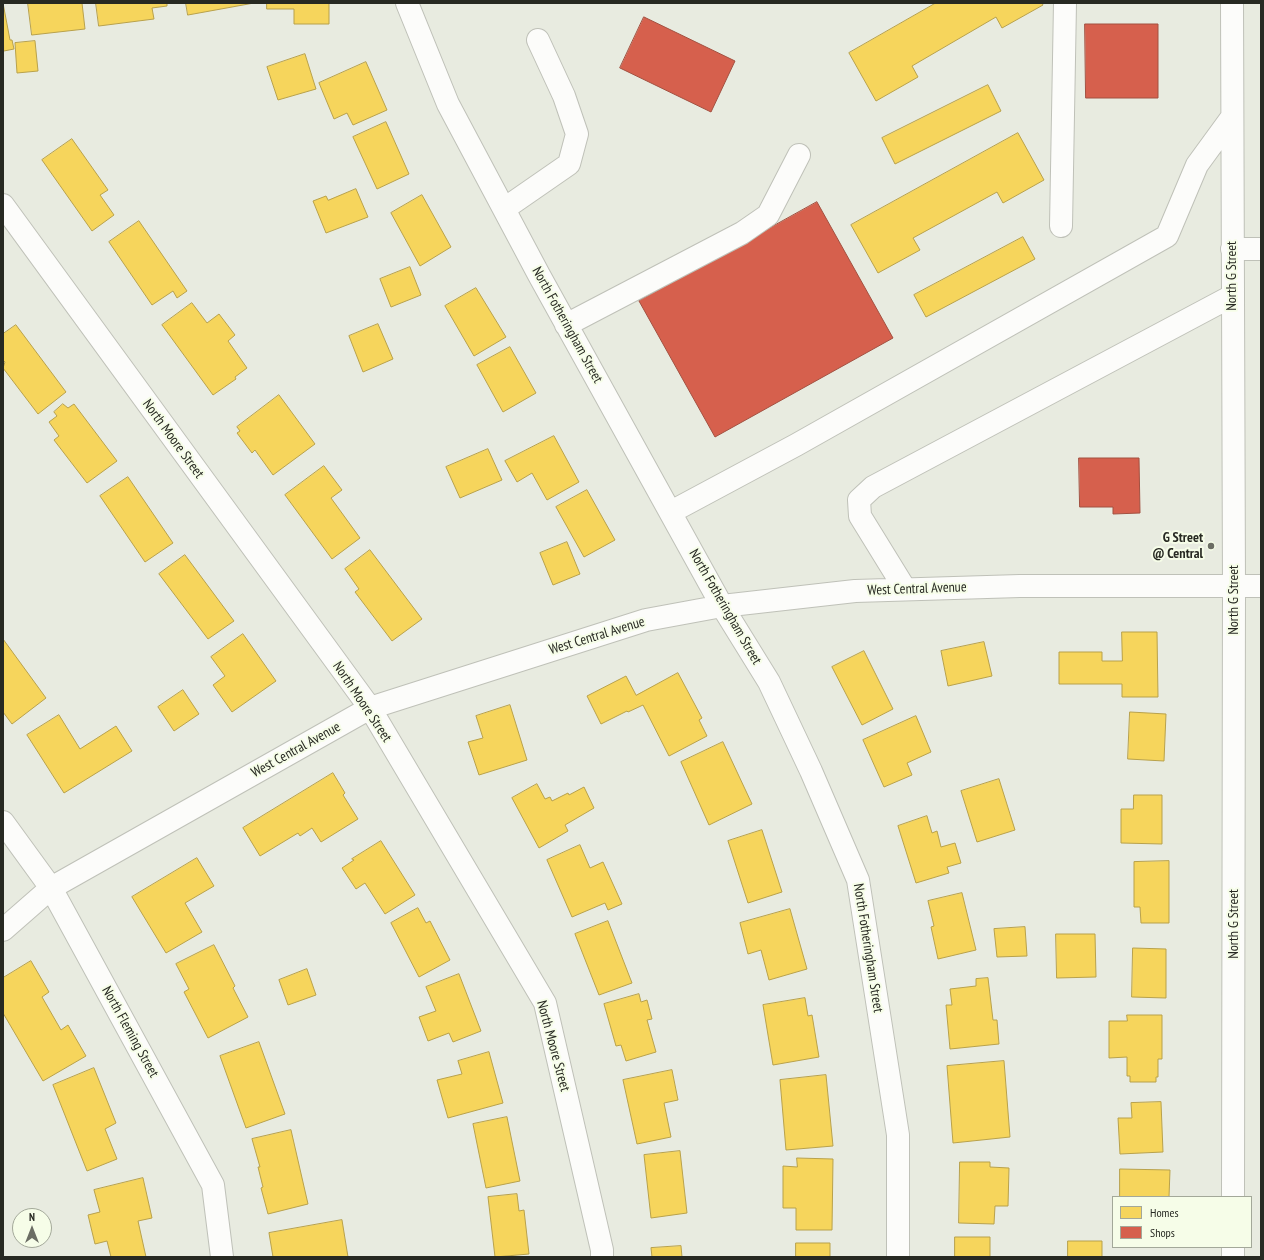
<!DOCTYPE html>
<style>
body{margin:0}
#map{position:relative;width:1264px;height:1260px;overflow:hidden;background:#e8ebe0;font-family:"PT Sans Narrow",sans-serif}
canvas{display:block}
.frame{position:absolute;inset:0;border:4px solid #272922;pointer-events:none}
.legend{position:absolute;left:1112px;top:1196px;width:140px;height:52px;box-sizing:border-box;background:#f6fde8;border:1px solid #a3a899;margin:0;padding:5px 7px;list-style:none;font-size:12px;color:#272922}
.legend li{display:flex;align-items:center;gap:8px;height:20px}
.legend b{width:20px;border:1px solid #a3a899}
.north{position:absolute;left:12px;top:1208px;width:40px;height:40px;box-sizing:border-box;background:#f6fde8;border:1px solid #a3a899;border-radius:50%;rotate:0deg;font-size:11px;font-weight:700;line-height:16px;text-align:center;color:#272922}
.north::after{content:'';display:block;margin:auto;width:14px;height:18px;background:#6b6d64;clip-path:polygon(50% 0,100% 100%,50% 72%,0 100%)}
</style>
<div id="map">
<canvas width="1264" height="1260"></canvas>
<div class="frame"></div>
<ul class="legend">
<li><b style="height:11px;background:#f6d55c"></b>Homes</li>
<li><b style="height:11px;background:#d6604d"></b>Shops</li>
</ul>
<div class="north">N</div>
</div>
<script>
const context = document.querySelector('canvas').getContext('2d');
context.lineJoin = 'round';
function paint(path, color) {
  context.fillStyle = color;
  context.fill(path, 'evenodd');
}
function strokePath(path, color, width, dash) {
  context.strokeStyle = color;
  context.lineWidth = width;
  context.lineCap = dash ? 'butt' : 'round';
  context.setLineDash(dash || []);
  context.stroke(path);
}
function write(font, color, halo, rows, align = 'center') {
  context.font = font + ' "PT Sans Narrow",sans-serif';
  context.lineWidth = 4;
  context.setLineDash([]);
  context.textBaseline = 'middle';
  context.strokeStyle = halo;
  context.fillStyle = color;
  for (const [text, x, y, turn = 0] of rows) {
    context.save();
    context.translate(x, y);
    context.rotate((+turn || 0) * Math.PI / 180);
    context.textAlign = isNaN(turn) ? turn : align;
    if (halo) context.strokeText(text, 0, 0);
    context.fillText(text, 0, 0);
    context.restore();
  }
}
const homes = new Path2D(`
 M3 3 10 40H12L14 49 4 51Z
 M28 3H82L85 29 32 35Z
 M96 3H167V6L152 8 154 19 99 26Z
 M186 3H254L188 15Z
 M267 3H329V24H294V9H267Z
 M936 3H1042L1043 5 1002 28 996 17 912 66 918 77 876 101 849 53Z
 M35 41 38 71 17 73 15 43Z
 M305 54 316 89 278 100 267 67Z
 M366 62 387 110 353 125 347 113 334 119 319 83Z
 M988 85 1001 111 895 164 882 138Z
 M386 122 409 174 377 189 353 137Z
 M1018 133 1044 180 1003 203 997 192 913 238 920 250 878 273 851 225Z
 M72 139 108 190 100 195 114 215 92 231 42 160Z
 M356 189 368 217 326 233 313 201 326 196 328 200Z
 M422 195 451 247 420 266 391 213Z
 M139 221 187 291 177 298 173 291 152 305 109 242Z
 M1023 237 1035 259 926 317 914 295Z
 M410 267 421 295 391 307 380 279Z
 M476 288 506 337 474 356 445 306Z
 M192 303 207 323 219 314 235 335 228 341 247 368 235 377 236 379 213 395 162 325Z
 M378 324 393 359 363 372 349 336Z
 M16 325 66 392 38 414 3 368 5 362 3 360V334Z
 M510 347 536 393 503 412 477 365Z
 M279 395 315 444 273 475 255 450 252 453 237 433 240 431 237 427Z
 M63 404 68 408 74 404 117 461 87 483 54 440 59 436 49 422 57 416 54 412Z
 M554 436 579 482 547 500 532 473 517 482 505 461Z
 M488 449 502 480 460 498 446 467Z
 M324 466 342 490 331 498 360 538 332 559 285 495Z
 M128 477 173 543 145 562 100 496Z
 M587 490 615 540 584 557 556 507Z
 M567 542 580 574 553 585 540 553Z
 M370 550 422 619 392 641 355 592 359 589 345 569Z
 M185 555 234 621 208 639 159 574Z
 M1122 632H1157L1158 697H1122V684H1059V652H1102V661H1122Z
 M243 634 276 681 232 712 213 685 225 676 211 657Z
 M3 639 46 698 12 724 3 712Z
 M984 642 992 676 948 686 941 651Z
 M864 651 893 709 862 725 832 667Z
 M678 673 702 718 699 720 707 736 669 756 643 705 628 712 627 711 601 724 587 696 626 676 636 695Z
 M183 690 199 714 174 731 158 707Z
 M510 705 527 760 479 775 468 742 483 738 476 716Z
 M1130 712 1166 714 1164 761 1128 759Z
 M59 715 80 749 116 726 132 751 64 793 27 735Z
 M916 716 931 752 907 763 912 775 884 787 863 740Z
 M723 742 752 804 709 825 681 762Z
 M333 773 345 793 343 795 358 819 321 842 312 828 300 836 298 833 260 856 243 828Z
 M999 779 1015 830 977 842 961 791Z
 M537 784 545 799 550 797 552 801 568 793 569 795 584 787 594 808 565 825 568 831 539 848 512 798Z
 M1134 795H1162V844L1121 843V809H1133Z
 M927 816 932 833 937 831 941 847 955 843 961 863 947 867 949 873 916 883 898 826Z
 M762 830 782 892 748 903 728 841Z
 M381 841 415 895 385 914 365 883 356 889 342 868 354 860 352 859Z
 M580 845 590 868 603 862 622 904 608 910 605 903 572 917 547 860Z
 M197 858 214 886 185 903 202 932 166 953 132 897Z
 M1169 861V923H1141L1140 907H1134V862Z
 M962 893 976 950 938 959 931 927 934 926 928 901Z
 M418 908 426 923 430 921 450 960 419 977 391 923Z
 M790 909 807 969 769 980 761 950 748 954 740 923Z
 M608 921 632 983 599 995 575 934Z
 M1025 927 1027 956 997 957 994 929Z
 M1056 934H1095L1096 977 1057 978Z
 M214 945 235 986 233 988 248 1017 208 1038 184 992 189 989 176 964Z
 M1133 948 1166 949V998L1132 997Z
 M31 961 49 992 42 997 61 1030 68 1025 86 1056 43 1081 3 1013V978Z
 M307 969 316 995 288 1005 279 980Z
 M459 974 481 1031 453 1042 449 1033 428 1041 419 1017 436 1011 426 987Z
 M988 978 993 1020H997L999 1044 950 1049 946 1005H952L950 989 976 986V979Z
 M639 994 641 1002 647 1000 652 1019 647 1020 656 1052 626 1061 621 1045 616 1046 604 1004Z
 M805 998 808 1016 812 1015 819 1057 773 1065 763 1005Z
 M1127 1015H1162V1059H1158V1077H1156V1082H1130V1076H1127V1057L1109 1058V1021H1127Z
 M259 1042 285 1114 246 1128 220 1056Z
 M489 1052 503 1103 448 1118 437 1080 462 1074 458 1061Z
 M1004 1061 1010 1137 953 1143 947 1066Z
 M94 1068 116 1123 105 1129 117 1159 87 1171 53 1085Z
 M672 1070 678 1100 664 1103 671 1137 637 1144 623 1080Z
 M826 1075 833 1146 786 1150 780 1080Z
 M1161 1102 1163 1152 1120 1154 1118 1118H1132L1131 1103Z
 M507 1117 520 1181 486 1188 473 1124Z
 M291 1130 308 1204 268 1214 261 1188 263 1187 258 1167H260L252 1139Z
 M680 1151 687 1213 651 1218 644 1155Z
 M797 1158 833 1159 832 1230H796V1208H783V1166L797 1167Z
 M960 1162H990V1167L1009 1168 1008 1206H995L994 1224 959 1223Z
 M1120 1169 1170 1170 1169 1197H1120Z
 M143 1178 152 1218 138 1221 146 1257H111L107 1241 95 1244 88 1215 100 1212 94 1190Z
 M517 1194 519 1211 524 1210 529 1254 495 1257 488 1197Z
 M342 1220 348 1257H273L269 1233Z
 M955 1237H990V1257H955Z
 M1068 1241H1102V1257H1068Z
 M796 1243H830V1257H796Z
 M681 1246 682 1257H652L651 1248Z`);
paint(homes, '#f6d55c');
strokePath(homes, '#b8a14b', 1);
const shops = new Path2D(`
 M644 17 735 61 711 112 620 68Z
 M1085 24H1158V98H1086Z
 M817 202 893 338 715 437 639 301Z
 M1079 458H1139L1140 513 1113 514V507H1080Z`);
paint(shops, '#d6604d');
strokePath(shops, '#a25040', 1);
const minor = new Path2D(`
 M407 3 448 104 539 275 722 606 769 682 811 771 858 880 898 1135V1257
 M1232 3 1234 586 1233 1197
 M3 205 370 708 545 1003 602 1250V1257
 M504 209 569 164 577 134 564 96 538 40
 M1061 226 1065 3
 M1232 249H1261
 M566 325 742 233 768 215 799 155
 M671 512 796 445 1167 236 1197 165 1232 117
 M905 589 860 516 859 500 873 487 1232 296
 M3 822 51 888 213 1185 222 1257
 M3 930 51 888 370 708 646 620 722 606 855 591 1020 586H1261
 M1233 1257V1247`);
strokePath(minor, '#bfc1b8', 24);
strokePath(minor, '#fcfcfa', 22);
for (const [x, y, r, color] of [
 [1211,546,4,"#6b6d64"]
]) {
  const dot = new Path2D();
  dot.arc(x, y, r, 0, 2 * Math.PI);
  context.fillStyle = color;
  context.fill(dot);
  strokePath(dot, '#f6fde8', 1.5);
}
write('14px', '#272922', '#f6fde8', [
 ["North G Street",1232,276,-90],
 ["North Fotheringham Street",567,325,61],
 ["North Moore Street",173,439,54],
 ["West Central Avenue",917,589,-2],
 ["North G Street",1234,600,-90],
 ["North Fotheringham Street",725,607,60],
 ["West Central Avenue",597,636,-17],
 ["North Moore Street",362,702,56],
 ["West Central Avenue",296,750,-29],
 ["North G Street",1234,924,-90],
 ["North Fotheringham Street",868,948,81],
 ["North Fleming Street",130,1032,61],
 ["North Moore Street",553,1046,75]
]);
write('bold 14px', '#272922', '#f6fde8', [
 ["G Street",1203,538],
 ["@ Central",1203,554]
], 'right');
</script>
